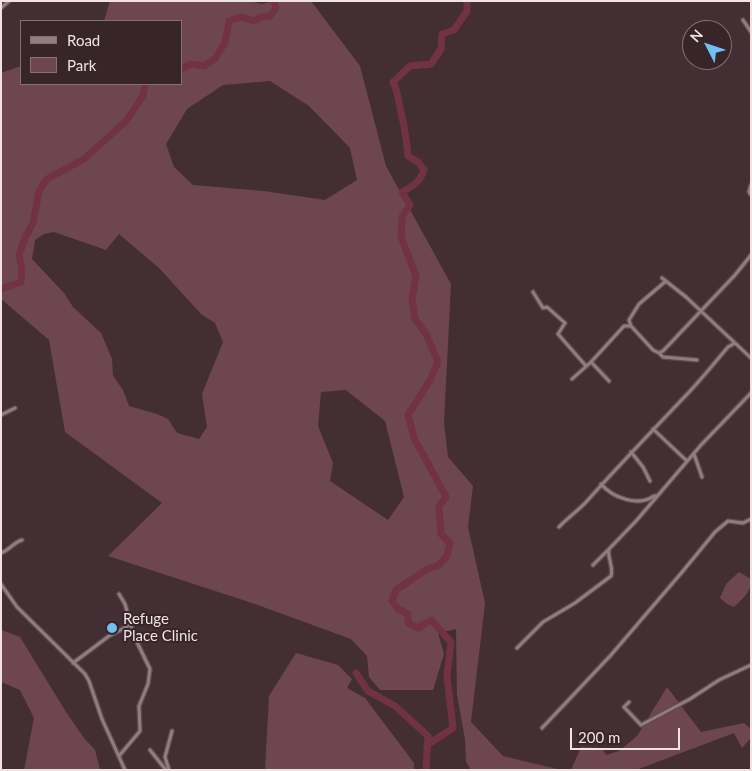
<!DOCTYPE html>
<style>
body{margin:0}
#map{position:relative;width:752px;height:771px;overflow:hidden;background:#432f33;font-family:Lato,sans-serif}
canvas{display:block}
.frame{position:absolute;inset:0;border:2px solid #f0e3e6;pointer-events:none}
.legend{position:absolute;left:20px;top:20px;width:162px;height:65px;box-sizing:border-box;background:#382529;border:1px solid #827175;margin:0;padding:6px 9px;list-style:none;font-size:15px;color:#f0e3e6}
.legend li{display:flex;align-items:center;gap:10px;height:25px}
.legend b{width:25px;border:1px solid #827175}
.north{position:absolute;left:682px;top:20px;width:50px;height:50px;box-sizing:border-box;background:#382529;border:1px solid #827175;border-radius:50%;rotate:311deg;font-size:14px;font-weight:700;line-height:20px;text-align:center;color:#f0e3e6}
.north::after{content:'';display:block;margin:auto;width:18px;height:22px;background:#6dc2f3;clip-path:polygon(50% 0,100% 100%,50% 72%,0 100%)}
.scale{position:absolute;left:570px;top:728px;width:110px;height:22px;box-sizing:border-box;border:2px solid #f0e3e6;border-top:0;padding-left:6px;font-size:15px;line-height:18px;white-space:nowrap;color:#f0e3e6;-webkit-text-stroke:4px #382529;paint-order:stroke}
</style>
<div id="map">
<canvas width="752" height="771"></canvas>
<div class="frame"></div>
<ul class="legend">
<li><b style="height:6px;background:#937b80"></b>Road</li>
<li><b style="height:14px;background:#6e464f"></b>Park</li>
</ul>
<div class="north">N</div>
<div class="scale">200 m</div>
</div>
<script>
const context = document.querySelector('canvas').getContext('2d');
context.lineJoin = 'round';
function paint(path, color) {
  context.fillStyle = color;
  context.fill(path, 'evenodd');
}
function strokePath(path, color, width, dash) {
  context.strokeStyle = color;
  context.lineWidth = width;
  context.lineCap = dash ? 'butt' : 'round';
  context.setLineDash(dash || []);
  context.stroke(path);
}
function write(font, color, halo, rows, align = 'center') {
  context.font = font + ' Lato,sans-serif';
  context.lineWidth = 4;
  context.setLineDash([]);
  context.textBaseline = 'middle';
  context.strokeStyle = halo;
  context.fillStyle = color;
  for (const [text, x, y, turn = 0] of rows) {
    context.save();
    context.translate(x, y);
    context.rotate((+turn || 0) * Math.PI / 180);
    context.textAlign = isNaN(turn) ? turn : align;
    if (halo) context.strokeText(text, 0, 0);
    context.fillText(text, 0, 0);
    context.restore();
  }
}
paint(new Path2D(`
 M110 1H249L262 4 275 1H311L360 66 386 166 451 284 444 423 448 457 473 486 468 527 485 603 471 722 503 756 561 770H471L466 762 465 739 457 695 456 629 438 633 444 654 433 690H380L369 677 367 656 351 639 255 604 108 556 162 503 65 432 49 340 1 299V73L21 66V84H181V21H104ZM270 81 309 106 350 148 357 180 325 200 264 191 193 185 174 167 166 144 187 109 223 85ZM54 232 106 250 119 234 159 268 201 314 215 323 223 342 202 394 207 427 199 439 177 433 168 419 157 414 129 406 123 390 113 376 112 359 101 333 73 307 64 293 32 259 35 240 44 234ZM346 390 385 421 404 497 388 520 330 481 333 463 318 426 321 392Z
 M739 572 751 579C751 593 743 598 734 607L727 604 720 598 726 584Z
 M1 630 20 637 66 712 84 738 95 750 100 770H24L34 718 20 690 1 682Z
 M296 653 338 665 352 679 347 688 365 698 414 763V770H265L269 696Z
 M667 687 701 732 744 723 751 729V738L742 748 734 733 636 770H571L581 747 602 748 606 755 619 751 637 736Z`), '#6e464f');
strokePath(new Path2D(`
 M181 69 191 64 204 66 215 59 225 42 229 21 241 17 254 21 261 17 270 16 276 8 274 1
 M1 289 21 282 22 269 19 255 25 238 33 223 39 191 47 179 84 159 126 121 143 96 145 84
 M419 447 446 497 439 506 441 534 450 543 447 556 439 565 427 569 396 590 392 601 398 609 408 614V623L418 628 431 620 451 642 447 676 453 728 427 745
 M420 449 415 441 408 415 429 382 438 362 426 334 415 319 412 299 416 276 401 237 402 217 410 205 402 192C413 186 420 182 424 170L418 162 408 156C406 138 405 126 400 108 398 99 398 91 393 82L410 66 431 64 441 49 442 34 454 30 467 11V1
 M356 673 368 691 395 706 428 736 426 770`), '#713343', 7);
const minor = new Path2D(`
 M1 8 9 1
 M743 20 751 32
 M751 185 749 192 751 195
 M662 278 686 297 735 343
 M533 292 543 308 547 307 565 323 558 334 586 366
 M631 326 629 320 639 304 666 281
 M659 353 663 357 697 360
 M591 362 609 381
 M572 379 591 362 624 326H631L653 350 659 353 663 351 735 275 751 255
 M1 415 15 408
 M653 429 687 461
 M631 452 643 467 650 481
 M694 454 702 477
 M601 484C613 498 638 507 654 496H657
 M559 527C567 518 578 511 587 501 621 463 656 427 691 390 704 376 716 361 728 347L735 343 751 358
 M1 553C10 550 14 542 22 540
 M593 565 608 550
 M1 584 17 607 85 674 89 681 102 719 125 770
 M517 648 543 622 575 603 611 576C614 566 607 559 609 549L636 521 701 445 751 393
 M73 663 109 636 130 625
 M629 702 624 707 641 725 690 699 719 680 751 665
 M542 728 611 655 683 571 715 532 728 521 743 523 751 519
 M150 750 166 770
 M119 756 140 731 139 706 148 684 150 669 134 636 125 604 119 594
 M169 770 165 757 172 731`);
strokePath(minor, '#5d4c50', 5.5);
strokePath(minor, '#937b80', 3);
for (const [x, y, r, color] of [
 [112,628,6,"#6dc2f3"]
]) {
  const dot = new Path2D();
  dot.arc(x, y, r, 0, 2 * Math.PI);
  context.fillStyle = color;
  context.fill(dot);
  strokePath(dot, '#382529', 2);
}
write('15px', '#f0e3e6', '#382529', [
 ["Refuge",123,619],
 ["Place Clinic",123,636]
], 'left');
</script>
